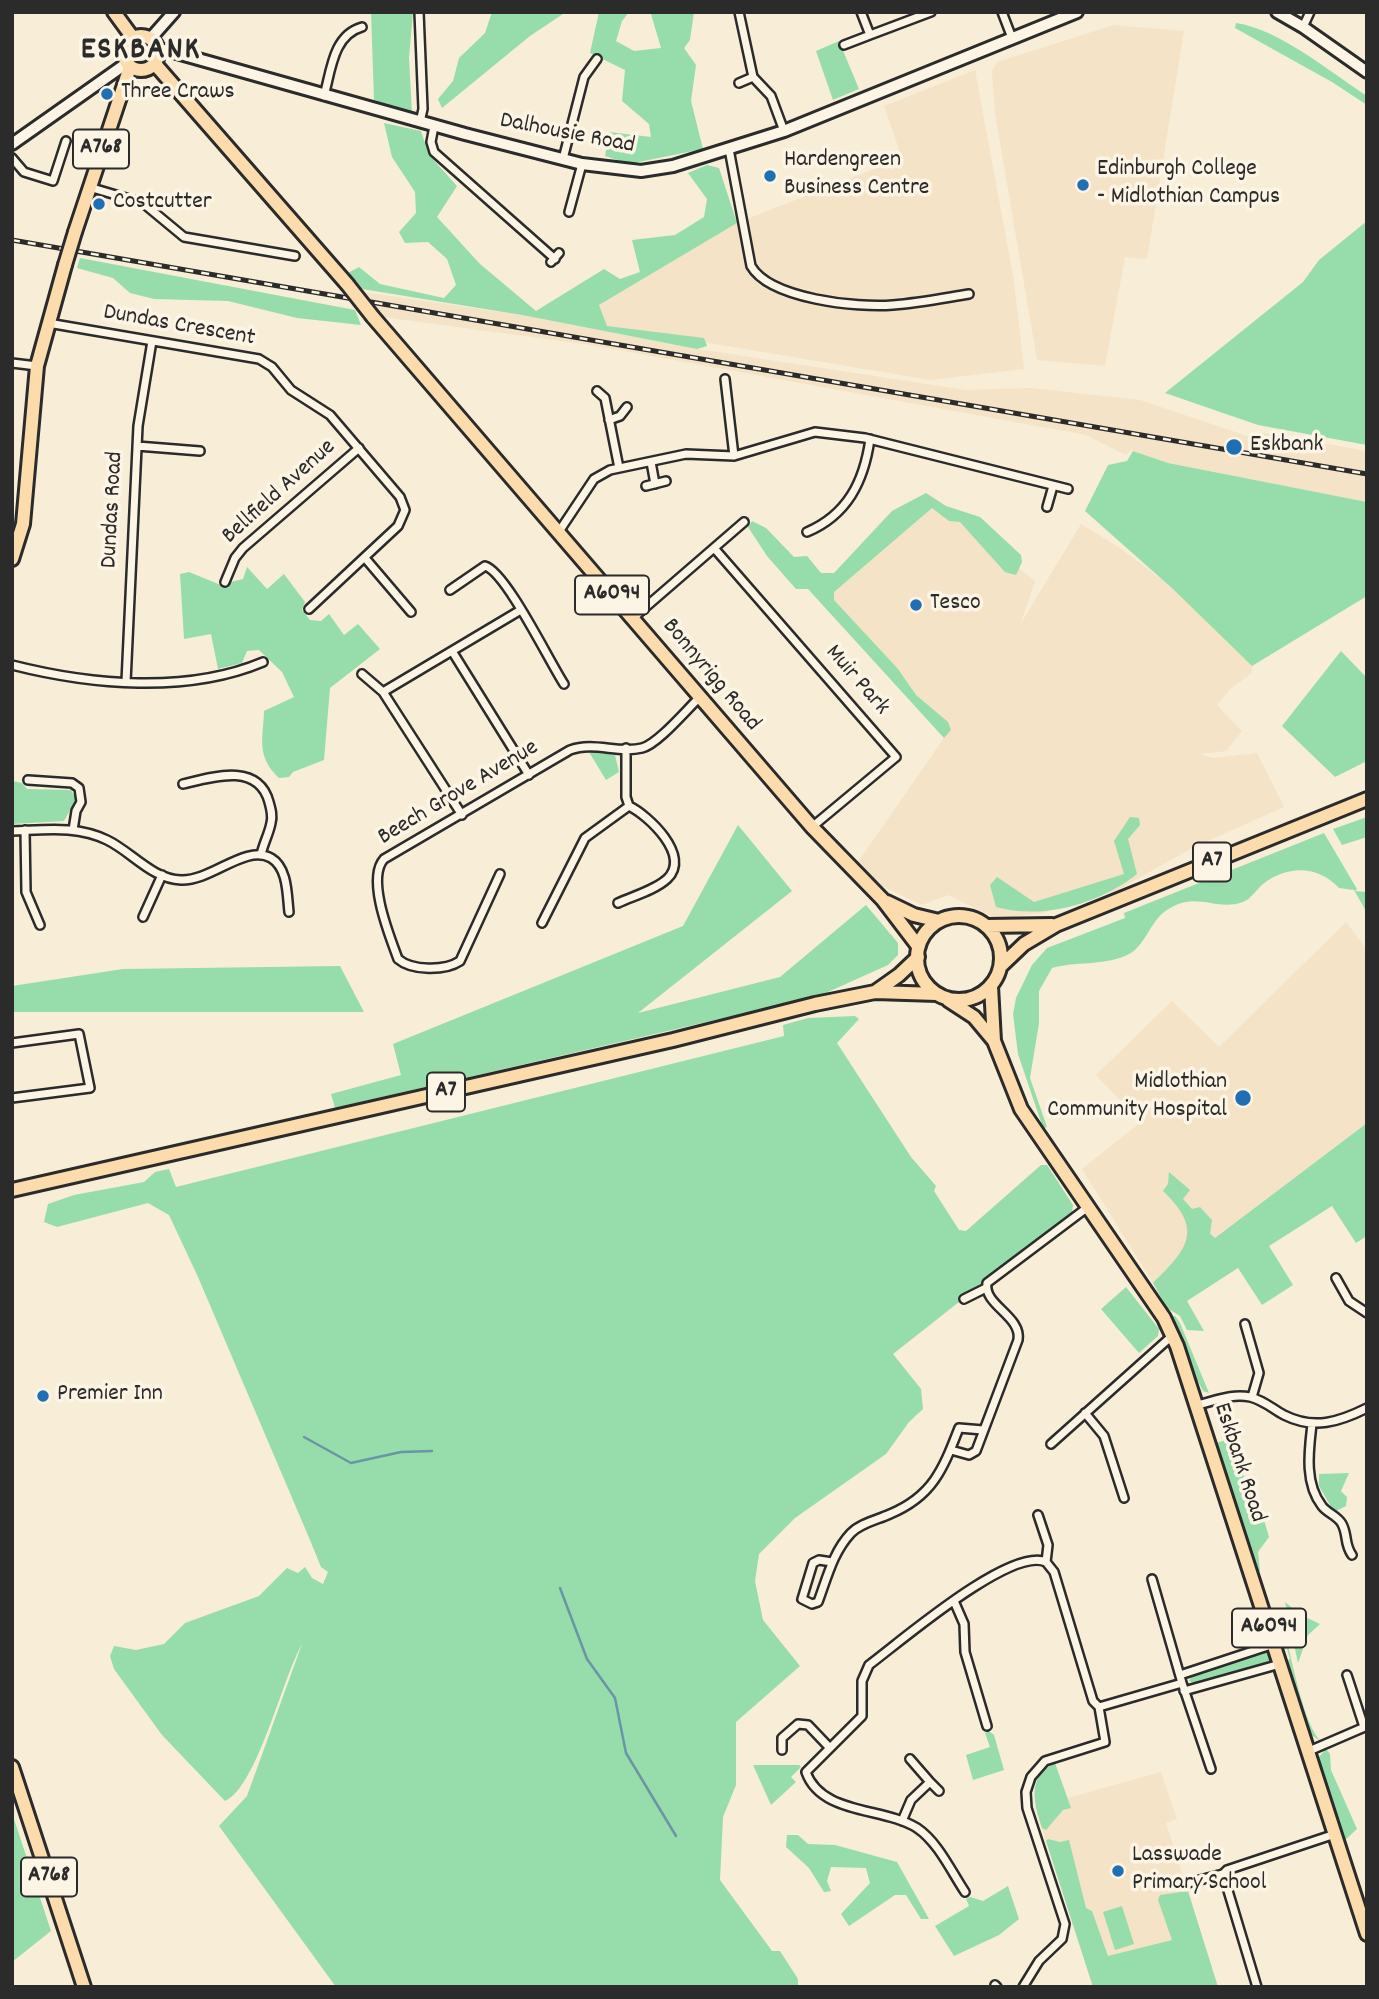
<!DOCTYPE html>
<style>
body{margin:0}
#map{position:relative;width:1379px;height:1999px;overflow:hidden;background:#f8edd7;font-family:Dekko,sans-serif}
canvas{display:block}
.frame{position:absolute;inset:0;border:14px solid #2b2b2b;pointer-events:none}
</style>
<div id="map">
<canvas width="1379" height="1999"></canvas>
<div class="frame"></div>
</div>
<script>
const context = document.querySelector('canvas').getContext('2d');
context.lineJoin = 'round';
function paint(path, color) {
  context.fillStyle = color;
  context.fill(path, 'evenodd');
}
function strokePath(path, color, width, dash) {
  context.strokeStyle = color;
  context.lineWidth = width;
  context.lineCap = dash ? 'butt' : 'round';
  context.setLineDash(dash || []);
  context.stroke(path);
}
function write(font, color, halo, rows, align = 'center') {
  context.font = font + ' Dekko,sans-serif';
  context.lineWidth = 7;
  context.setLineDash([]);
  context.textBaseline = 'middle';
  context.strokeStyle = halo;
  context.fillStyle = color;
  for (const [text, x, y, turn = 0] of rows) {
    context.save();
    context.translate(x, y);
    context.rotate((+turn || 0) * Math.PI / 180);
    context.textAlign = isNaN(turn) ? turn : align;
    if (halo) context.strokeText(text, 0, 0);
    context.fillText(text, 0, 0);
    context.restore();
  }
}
paint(new Path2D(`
 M1114 25 1184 31 1147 259 1125 257 1105 366 1037 360 995 113 992 71 997 62Z
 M975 70 1014 281 1024 369 931 380 607 326 599 305 737 223 902 158 884 106Z
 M362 292 522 315 697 349 966 390 1031 388 1140 400 1253 438 1257 432 1367 451V502L1168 463 1131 450 1126 455 1086 435 591 345 383 317Z
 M926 493 1035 581 1020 625 1081 524 1120 548 1173 588 1252 666V673L1229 690 1217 705 1242 731 1226 751 1199 754 1213 758 1257 753 1284 807 1192 848 1116 891 1042 913 998 919 948 895 922 905 884 887 858 862 944 738 814 595 892 511Z
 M1346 922 1367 950V1123L1215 1238 1181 1256 1153 1283 1082 1169 1141 1122 1096 1075 1172 1001 1219 1047Z
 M1161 1772 1177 1819 1166 1823 1218 1987H1093L1035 1807Z`), '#f4e3c6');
paint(new Path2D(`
 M371 12H413L409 58 412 113 374 100Z
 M492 12H566L530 36 442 108 438 99 453 81 459 58 485 33Z
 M599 12H629L622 21 616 41 634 51 661 48 651 14 633 12H694L690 40 684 48 696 65 691 101 703 149 629 164 605 156 609 132 651 137 649 124 622 101 625 70 590 53Z
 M1236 23C1279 29 1330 72 1367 96V105L1332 82 1235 28Z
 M839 41 859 89 833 100 816 51Z
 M384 123 421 131 429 155 457 186 437 217 480 264 536 311 604 269 620 279 640 272 632 240 675 235 704 217 707 199 688 173 707 165 719 168 737 223 599 305 607 326 704 338 707 346 697 349 522 315 362 289 348 273 359 267 380 284 444 298 456 285 447 259 428 242 405 243 399 232 416 213 415 192 392 157Z
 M1367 221V445L1258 425 1165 393 1303 282 1319 260Z
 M80 258 355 310 361 325 297 318 228 301 154 299 130 293 113 278 77 268Z
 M1133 451 1168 463 1367 502V596L1252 666 1173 589 1085 511 1108 465 1127 461Z
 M926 493 946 506 980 517 1021 555 1022 562 1016 575 1005 572 960 522 949 521 932 508 834 592V600L898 669 916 695 948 722 951 730 944 738 808 589H796L767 556 748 527 752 521 766 528 794 557 807 556 821 573H834L892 511Z
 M247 567 267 589 284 574 305 602 302 610 310 620 321 621 329 614 344 635 358 624 380 649 330 688 324 760 293 772 289 777 279 778C256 756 263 740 264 711L294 697 282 672 259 650 247 651 242 663 218 669 211 634 184 639 180 574 189 572 228 588 231 582 243 579Z
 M1341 651 1367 678V761L1335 777 1282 726Z
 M589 752 615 755 619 772 606 780Z
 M12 781 22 783 27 789 71 790 76 799 64 821 12 824Z
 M1130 817 1139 818 1140 825 1128 839 1137 874C1099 904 1043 920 996 907L990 885 997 877 1034 902 1124 874 1114 841Z
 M1367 817V837L1342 845 1333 829Z
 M738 825 792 891 638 1013 780 977 866 905 898 943V955L888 965 819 996 335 1108 331 1094 401 1075 393 1044 683 926Z
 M1324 833 1357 889 1355 891 1367 892V913L1354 890 1339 888C1318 865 1287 865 1263 884 1257 889 1251 899 1243 902 1215 912 1197 890 1167 910 1149 921 1146 948 1125 956 1101 966 1076 961 1052 968L1039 991V1023L1030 1078 1047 1127 1043 1128 1018 1054 1013 1014 1016 998 1032 965 1047 948 1125 918 1124 913Z
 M340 966 364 1012H12V986L123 969Z
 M855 1016 859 1019 837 1043 911 1157 936 1186 934 1191 959 1230 966 1231 1041 1165H1047L1073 1205 1072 1213 893 1354 921 1389 923 1409 909 1422 886 1454 795 1518 759 1554 755 1581 763 1620 800 1666 736 1722V1785L723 1817 720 1880 772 1951H780L798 1979V1987H336L219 1826 247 1796 302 1644C282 1679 257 1787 225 1801L162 1735 114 1669 110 1656 114 1646 136 1650 164 1644 185 1623 259 1596 287 1568 298 1573 305 1567 312 1578 323 1584 328 1572 321 1567 310 1540 198 1277 169 1215 148 1203 57 1227 44 1222 48 1204 74 1195 144 1182 155 1172 169 1169 176 1187 784 1036 783 1025 808 1018Z
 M1367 1123V1236L1356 1243 1332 1206 1269 1246 1293 1285 1262 1305 1238 1268 1187 1301 1204 1331 1187 1330 1180 1316 1167 1308 1153 1283C1188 1249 1204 1230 1163 1191L1168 1184 1169 1172 1190 1190 1183 1199 1192 1209 1200 1207 1212 1220 1210 1234 1215 1238Z
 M1126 1287 1159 1329 1158 1336 1139 1353 1101 1309Z
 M1172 1316H1175L1180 1323 1209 1393 1203 1391 1198 1381 1195 1382Z
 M1226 1440 1261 1510 1269 1537 1258 1552 1260 1571 1257 1572 1216 1443Z
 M1349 1473 1341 1491 1347 1497 1346 1506 1334 1512 1319 1486V1474Z
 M1285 1602 1301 1615 1320 1624 1308 1635 1298 1663Z
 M1280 1608C1287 1636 1302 1725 1321 1741L1309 1734 1286 1661 1290 1659 1287 1649 1282 1650 1269 1610Z
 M1267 1651 1270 1661 1195 1684 1189 1681 1192 1674Z
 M989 1731 994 1735 1004 1770 973 1780 966 1755 990 1747 985 1733Z
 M1326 1749 1330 1754 1331 1770 1357 1829 1343 1842 1319 1766V1757Z
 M1055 1763 1071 1808 1063 1810 1046 1830 1042 1828C1034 1803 1026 1777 1055 1763Z
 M753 1765H799L801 1767 791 1777 796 1782 771 1805Z
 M12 1813 51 1931 12 1962Z
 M787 1835H798L808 1844 835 1845 897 1862 929 1919H921L906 1895H895L849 1926 841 1914 870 1883 866 1868 831 1867 827 1881 831 1891 824 1892 809 1868 786 1847Z
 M1048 1839 1060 1842 1069 1840 1086 1908 1092 1911 1108 1956 1172 1940 1158 1900 1160 1895 1188 1891 1218 1987H1093L1046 1841Z
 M1008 1886 1019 1919 999 1935 954 1956 935 1926 969 1906 966 1899 970 1897 983 1901Z
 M1122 1906 1134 1944 1115 1950 1103 1912Z`), '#96ddab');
strokePath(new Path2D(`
 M304 1437 351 1463 401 1452 432 1451
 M560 1588 587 1659 615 1698 626 1753 676 1836`), '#6b95a6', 2.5);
const street = new Path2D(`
 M419 12 423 109 420 122
 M739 12 753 77 771 96 784 131
 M861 12 870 35 931 12
 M1002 12 1012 38
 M1303 27 1310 12
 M844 45 870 35
 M739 83 753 77
 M324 96C331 71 333 35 362 27
 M434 126 431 142 434 152 555 259
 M729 149 751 266C770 299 857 308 893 305 919 303 944 298 969 294
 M12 158 24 172 53 181 66 141
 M563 159 584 77 597 59
 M89 187 143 203 184 237 295 256
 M569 212 582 164
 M551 262 559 253
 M48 323 259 359 272 367 291 390 330 415 400 497 405 510 398 526 309 609
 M12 363 37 366
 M725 379 734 456
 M597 391 605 398 619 468
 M609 420 620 416 627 407
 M137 446 200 451
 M651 462 655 484
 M646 486 666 481
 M1047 507 1053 486
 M807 532C847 515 864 482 870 439
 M558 533 594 479 610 470 686 454 734 456 815 432 865 438 1068 489
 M714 548 896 757 812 827
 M365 558 411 612
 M225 582 235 558 243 548 359 448
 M450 590 485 566C506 572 549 661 564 684
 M633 618 744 522
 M452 651 529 775
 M12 665C91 685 187 694 263 662
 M362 674 383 692 462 815
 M126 682 138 426 152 341
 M383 692 519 611
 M28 780 72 783 79 788 81 802 76 811 73 830
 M183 784C212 777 258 762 269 802 271 809 273 816 271 823 269 834 263 844 261 855
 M25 830 26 892 40 925
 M12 831C44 830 77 825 107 840 132 852 152 879 181 880 212 881 245 844 271 858 288 868 287 895 289 912
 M500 874 460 961C445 971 412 971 398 959 390 937 366 879 384 859L570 750C594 741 618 754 642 748 658 744 687 709 700 697
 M618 903C633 896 655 890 667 879 692 856 648 815 629 806
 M143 917 162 875
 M542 923 585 838 629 806 626 797V748
 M12 1043 79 1034 90 1088 12 1098
 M1336 1278 1349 1301 1367 1313
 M964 1299 986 1288
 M1245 1324 1259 1373 1252 1397
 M1197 1405C1215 1401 1232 1393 1250 1397 1263 1400 1273 1409 1284 1415 1314 1430 1339 1422 1367 1408
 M1085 1413 1104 1436 1124 1498
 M1312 1424C1309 1450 1304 1483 1322 1506 1327 1513 1338 1516 1342 1524 1348 1535 1344 1544 1352 1555
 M1051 1444 1173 1335
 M951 1450 969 1455 976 1451 1018 1340C1022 1316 983 1305 987 1283L1088 1207
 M1038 1515 1048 1545 1046 1562
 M832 1562 819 1560 813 1563 802 1599 812 1604 818 1602C827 1578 833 1552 851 1533 861 1523 877 1520 890 1514 933 1496 943 1469 959 1428L983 1430
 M1046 1562 1054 1572 1093 1701 1099 1707
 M1152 1579 1182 1683 1211 1769
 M954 1601 964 1624 965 1652 987 1726
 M1180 1675 1274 1644
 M1347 1675 1364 1727
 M1184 1691 1280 1664
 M1099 1707 1182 1683
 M782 1750V1738L798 1724 808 1725 829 1747
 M1309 1751 1367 1726
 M910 1759 930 1782
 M902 1821 911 1800 930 1782 939 1791
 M1223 1874 1257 1987
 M1184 1884 1223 1874 1227 1870 1335 1834
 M965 1892C951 1871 938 1842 917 1828 884 1807 821 1815 806 1772L862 1716V1681L869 1665C900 1642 1011 1546 1046 1562
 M995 1985 997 1987
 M1023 1987 1039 1961 1062 1939 1065 1924 1027 1808 1026 1792 1031 1777 1045 1761 1105 1742 1099 1707`);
const secondary = new Path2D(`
 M1277 12 1303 27 1367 72
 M151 38 174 12
 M158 51 166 50 465 134 582 164 641 171 673 166 784 131 1077 12
 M12 144 127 63`);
const primary = new Path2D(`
 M114 12 133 38
 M124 53a17 17 0 1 1 34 0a17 17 0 1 1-34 0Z
 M155 64 347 284
 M75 232 130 67
 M373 317 812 827 883 900 918 946
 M12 559 23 524 37 366 65 265
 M887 902 914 915 939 921
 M917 958a42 42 0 1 1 84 0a42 42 0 1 1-84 0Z
 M986 926 1052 925
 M1002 965 1024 944 1056 925 1367 799
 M991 986 994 1041 1021 1109 1164 1318 1177 1346 1367 1934
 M875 992 899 975 918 957
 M948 1000 974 1017 994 1041
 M12 1190 673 1040 815 1004 875 992 937 994
 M12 1767 84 1987`);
strokePath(street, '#2b2b2b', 12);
strokePath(secondary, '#2b2b2b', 16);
strokePath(primary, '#2b2b2b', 18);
strokePath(street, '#fcf5e5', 7);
strokePath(secondary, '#fcf5e5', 10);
strokePath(primary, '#fcdcac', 12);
const rail = new Path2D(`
 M12 240 1367 474`);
strokePath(rail, '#2b2b2b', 5);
strokePath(rail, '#fcf5e5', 2.5, [8]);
const primaryBridge = new Path2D(`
 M65 265 75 232
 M347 284 373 317`);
strokePath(primaryBridge, '#2b2b2b', 18, []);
strokePath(primaryBridge, '#fcdcac', 12);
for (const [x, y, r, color] of [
 [107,94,7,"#1f6fb2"],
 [770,176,7,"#1f6fb2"],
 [1083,185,7,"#1f6fb2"],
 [99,204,7,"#1f6fb2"],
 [1234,447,9,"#1f6fb2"],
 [916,605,7,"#1f6fb2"],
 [1243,1098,9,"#1f6fb2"],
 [43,1396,7,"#1f6fb2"],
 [1118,1871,7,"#1f6fb2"]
]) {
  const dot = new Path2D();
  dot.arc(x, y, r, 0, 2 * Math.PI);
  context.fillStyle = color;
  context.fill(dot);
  strokePath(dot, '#fcf5e5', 2.5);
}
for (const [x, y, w] of [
 [101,149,56],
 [612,595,74],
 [1212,862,38],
 [446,1092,38],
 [1269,1628,74],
 [49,1877,56]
]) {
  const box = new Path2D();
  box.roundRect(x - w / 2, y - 19.5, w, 39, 5);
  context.fillStyle = '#fcf5e5';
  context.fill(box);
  strokePath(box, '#2b2b2b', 2);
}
write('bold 23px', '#2b2b2b', null, [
 ["A768",101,149],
 ["A6094",612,595],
 ["A7",1212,862],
 ["A7",446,1092],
 ["A6094",1269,1628],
 ["A768",49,1877]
]);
write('24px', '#2b2b2b', '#fcf5e5', [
 ["Three Craws",121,94],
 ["Hardengreen",784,162],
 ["Business Centre",784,190],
 ["Edinburgh College",1097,171],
 ["- Midlothian Campus",1097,199],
 ["Costcutter",113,204],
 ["Eskbank",1250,447],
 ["Tesco",930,605],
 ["Midlothian",1227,1084,"right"],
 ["Community Hospital",1227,1112,"right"],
 ["Premier Inn",57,1396],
 ["Lasswade",1132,1857],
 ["Primary School",1132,1885]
], 'left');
write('24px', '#2b2b2b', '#fcf5e5', [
 ["Dalhousie Road",567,135,11],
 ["Dundas Crescent",179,327,10],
 ["Bellfield Avenue",280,493,-42],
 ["Dundas Road",114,510,-87],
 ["Bonnyrigg Road",710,676,50],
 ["Muir Park",856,681,49],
 ["Beech Grove Avenue",459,794,-31],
 ["Eskbank Road",1238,1463,72]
]);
context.letterSpacing = '2px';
write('bold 32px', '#2b2b2b', '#fcf5e5', [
 ["ESKBANK",141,53]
]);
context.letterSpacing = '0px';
</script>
